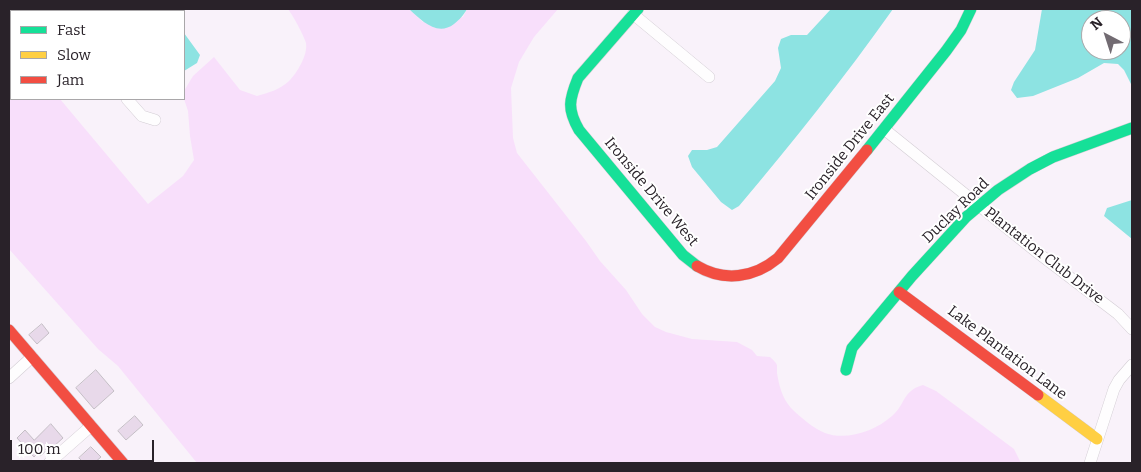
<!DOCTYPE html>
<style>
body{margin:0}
#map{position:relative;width:1141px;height:472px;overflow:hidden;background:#f9f2fa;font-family:Bitter,serif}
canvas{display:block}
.frame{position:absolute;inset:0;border:10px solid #292229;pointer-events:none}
.legend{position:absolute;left:10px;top:10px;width:175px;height:90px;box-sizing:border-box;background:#fff;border:1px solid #a9a7a9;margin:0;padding:6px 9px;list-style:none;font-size:15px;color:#292229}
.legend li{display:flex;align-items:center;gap:10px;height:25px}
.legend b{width:25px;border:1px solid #a9a7a9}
.north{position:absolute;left:1081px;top:10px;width:50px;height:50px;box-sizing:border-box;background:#fff;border:1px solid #a9a7a9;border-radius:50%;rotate:320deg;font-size:14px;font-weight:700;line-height:20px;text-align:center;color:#292229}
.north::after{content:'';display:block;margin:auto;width:18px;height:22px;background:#726b72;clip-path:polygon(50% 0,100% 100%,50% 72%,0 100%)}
.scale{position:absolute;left:10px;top:440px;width:144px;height:22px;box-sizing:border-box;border:2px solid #292229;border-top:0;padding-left:6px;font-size:15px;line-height:18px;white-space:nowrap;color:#292229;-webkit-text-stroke:4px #fff;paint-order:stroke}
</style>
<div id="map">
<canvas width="1141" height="472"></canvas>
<div class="frame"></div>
<ul class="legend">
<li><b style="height:6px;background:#16e098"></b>Fast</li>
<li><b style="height:6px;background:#ffcf43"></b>Slow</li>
<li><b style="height:6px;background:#f24e42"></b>Jam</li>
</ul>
<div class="north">N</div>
<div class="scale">100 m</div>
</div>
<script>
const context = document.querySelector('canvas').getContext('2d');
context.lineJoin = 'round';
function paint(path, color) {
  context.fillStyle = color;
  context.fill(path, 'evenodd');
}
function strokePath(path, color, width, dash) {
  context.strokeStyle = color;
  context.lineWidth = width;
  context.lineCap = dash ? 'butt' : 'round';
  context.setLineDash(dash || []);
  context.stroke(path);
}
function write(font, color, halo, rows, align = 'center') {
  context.font = font + ' Bitter,serif';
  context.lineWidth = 4;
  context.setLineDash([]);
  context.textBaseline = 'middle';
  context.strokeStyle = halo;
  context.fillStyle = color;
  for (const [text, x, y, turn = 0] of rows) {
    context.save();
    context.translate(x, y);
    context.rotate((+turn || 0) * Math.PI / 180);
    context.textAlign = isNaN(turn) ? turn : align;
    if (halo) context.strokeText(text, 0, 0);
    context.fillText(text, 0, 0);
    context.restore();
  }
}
paint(new Path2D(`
 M288 9H409L423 22 463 17 467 9H558L534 37 519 62 511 88 513 138 517 153 586 241 600 261 626 290 642 314 655 327 666 332 692 339 737 342 752 350 757 356 770 357C772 359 776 362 777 365 777 368 777 370 777 373 779 385 782 398 791 408 799 416 814 429 825 433 847 441 875 431 892 416 906 404 902 391 923 385L936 391 1014 449 1021 463H197L118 366 98 349 9 249V65L11 63V99H60L148 204 183 176 194 160 190 136 188 111 184 99V91L193 76 214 57 240 90 257 96C268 93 281 89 289 81 297 73 308 55 306 43 303 34 294 17 288 9Z`), '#f8dffb');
paint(new Path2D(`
 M409 9H467C463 16 460 19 454 24 437 37 421 20 409 9Z
 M831 9H893C845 77 793 142 739 206L732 210 721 202 692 167 688 156 692 150H707L717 147 775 81 781 68 778 48 781 39 791 35H807Z
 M1042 9H1105L1115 10 1132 9V86L1124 70 1118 64 1104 63 1078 78 1033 96 1017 98 1011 90 1014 82 1035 50ZM1091 20H1121V50H1091Z
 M184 33 200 55 197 63 184 71Z
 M1132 200V239L1104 216 1107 208Z`), '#8de3e2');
const building = new Path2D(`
 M42 324 49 333 37 344 29 335Z
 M96 370 114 391 94 409 76 388Z
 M135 416 143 425 126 440 118 431Z
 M51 424 63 438 53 447 52 446 40 456 38 453 34 457 17 438 25 430 34 440Z
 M91 447 101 457 94 463H84L79 458Z`);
paint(building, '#e8d9ea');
strokePath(building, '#c4bec5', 1);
const street = new Path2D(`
 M51 9 54 11
 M75 11 78 9
 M633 14 709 77
 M127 99 142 116 155 120
 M884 129 1038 253 1118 314 1132 329
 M9 378 32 357
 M49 463 91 426
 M1090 463 1114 389 1119 380 1132 365`);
const fast = new Path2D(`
 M638 9 578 78C569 100 567 109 579 130L683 255 697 266
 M867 150 946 51 961 30 971 9
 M846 370 852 348 912 276 966 217 998 190 1030 169 1053 157 1132 128`);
const slow = new Path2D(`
 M1038 395 1097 439`);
const jam = new Path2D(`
 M697 266C724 282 754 278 778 258L867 150
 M899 292 1038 395
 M9 330 123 463`);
strokePath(street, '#d3cdd4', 12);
strokePath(fast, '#d3cdd4', 12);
strokePath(slow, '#d3cdd4', 12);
strokePath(jam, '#d3cdd4', 12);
strokePath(street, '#fefdfe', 11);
strokePath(fast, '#16e098', 11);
strokePath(slow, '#ffcf43', 11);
strokePath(jam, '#f24e42', 11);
write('15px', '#292229', '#fff', [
 ["Ironside Drive East",850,147,-51],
 ["Ironside Drive West",651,192,50],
 ["Duclay Road",956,211,-44],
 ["Plantation Club Drive",1044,256,38],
 ["Lake Plantation Lane",1007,353,37]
]);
</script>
